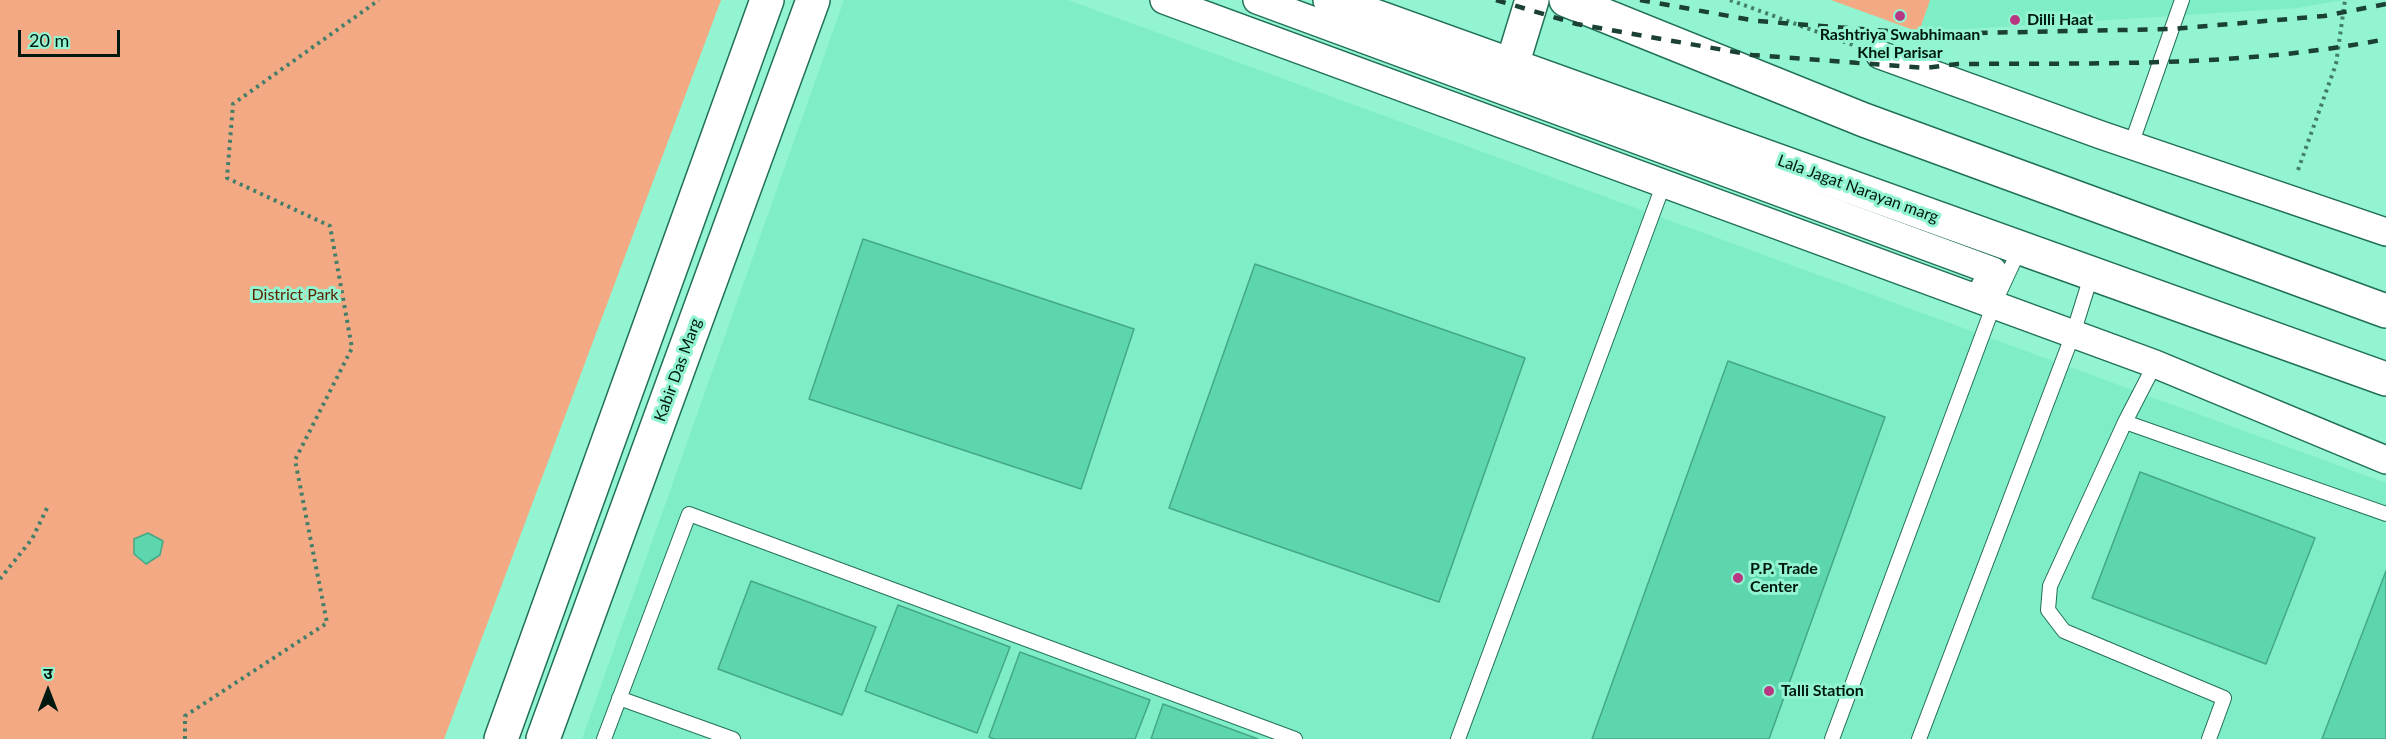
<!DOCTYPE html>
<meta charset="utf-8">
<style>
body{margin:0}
#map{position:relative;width:2386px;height:739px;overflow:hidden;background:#92f4d0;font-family:Lato,"Noto Sans Devanagari",sans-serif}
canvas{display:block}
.north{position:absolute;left:18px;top:661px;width:60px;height:60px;-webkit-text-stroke:4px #92f4d0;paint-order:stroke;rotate:0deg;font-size:16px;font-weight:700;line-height:24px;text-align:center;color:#001910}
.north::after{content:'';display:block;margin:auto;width:21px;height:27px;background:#001910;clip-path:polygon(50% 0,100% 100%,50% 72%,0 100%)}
.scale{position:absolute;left:18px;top:30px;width:102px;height:27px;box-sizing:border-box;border:3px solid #001910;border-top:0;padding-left:8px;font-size:18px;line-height:21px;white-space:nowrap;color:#001910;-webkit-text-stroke:4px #92f4d0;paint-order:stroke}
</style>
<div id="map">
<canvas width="2386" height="739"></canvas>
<div class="north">उ</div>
<div class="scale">20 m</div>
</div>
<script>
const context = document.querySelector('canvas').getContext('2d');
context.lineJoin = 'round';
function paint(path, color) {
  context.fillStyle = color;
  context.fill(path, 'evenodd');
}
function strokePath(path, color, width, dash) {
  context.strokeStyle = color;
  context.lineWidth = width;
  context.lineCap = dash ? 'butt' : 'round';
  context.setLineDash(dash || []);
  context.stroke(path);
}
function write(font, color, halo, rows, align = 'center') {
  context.font = font + ' Lato,sans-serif';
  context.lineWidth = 6;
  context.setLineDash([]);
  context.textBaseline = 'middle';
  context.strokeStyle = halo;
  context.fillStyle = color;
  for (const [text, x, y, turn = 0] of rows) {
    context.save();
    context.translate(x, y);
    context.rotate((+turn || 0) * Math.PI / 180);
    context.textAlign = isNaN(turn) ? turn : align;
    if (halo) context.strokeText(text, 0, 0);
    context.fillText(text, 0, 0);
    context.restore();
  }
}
paint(new Path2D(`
 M844 0H1068L2386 483V739H582Z
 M1930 0H2343L2297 8 1919 32Z`), '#7fedc5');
paint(new Path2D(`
 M0 0H721L444 739H0Z
 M1831 0H1930L1919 32Z`), '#f3a984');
const building = new Path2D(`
 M863 239 1134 329 1081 489 809 399Z
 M1255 264 1525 358 1439 602 1169 508Z
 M1728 361 1885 417 1769 739H1592Z
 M2140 472 2315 538 2266 664 2092 598Z
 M148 533 163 541 160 555 146 564 134 554V539Z
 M2386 571V739H2322Z
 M751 581 876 627 842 715 718 669Z
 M898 605 1010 647 977 733 865 691Z
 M1020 652 1150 700 1135 739H994L989 737Z
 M1163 704 1258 739H1151Z`);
paint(building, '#5dd6ad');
strokePath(building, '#44a887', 1.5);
const lane = new Path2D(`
 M2131 145 2182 0
 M2155 364 2125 422 2050 586 2048 610 2064 631 2224 698 2209 739
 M2125 422 2386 514
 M619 698 733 739
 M604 739 689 514 1295 739
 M1458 739 1664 183
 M1832 739 1994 304 2020 248
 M1919 739 2073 334 2092 273`);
const street = new Path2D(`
 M1164 0 2155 364 2386 460
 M1257 0 1993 271 1979 298
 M1880 55 2101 135 2386 232`);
const secondary = new Path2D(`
 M1330 0 2386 379
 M1566 0 1864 120 2386 311
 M1512 65 1532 0
 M501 739 767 0
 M543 739 813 0`);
strokePath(lane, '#227058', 16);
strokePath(street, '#227058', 30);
strokePath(secondary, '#227058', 36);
strokePath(new Path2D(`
 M1730 0 1853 45
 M2298 170 2336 64 2345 0
 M0 579 32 539 48 506
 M185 739V716L327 623 295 460 352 348 330 226 227 178 233 104 379 0`), '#437e69', 4, [3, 4.5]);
strokePath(lane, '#fff', 14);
strokePath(street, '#fff', 27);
strokePath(secondary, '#fff', 33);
strokePath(new Path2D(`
 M1496 0 1577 24 1752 55 1925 68 1958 64C2101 63 2245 67 2386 39
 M1640 0 1757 21 1926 34 2172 29 2324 16 2386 4`), '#1a4133', 4.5, [10, 10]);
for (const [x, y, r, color] of [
 [1900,16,6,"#b73783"],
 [2015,20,6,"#b73783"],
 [1738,578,6,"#b73783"],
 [1769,691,6,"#b73783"]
]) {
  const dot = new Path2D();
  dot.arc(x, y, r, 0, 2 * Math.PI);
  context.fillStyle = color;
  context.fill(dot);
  strokePath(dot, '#92f4d0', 2);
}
write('bold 16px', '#001910', '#92f4d0', [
 ["Dilli Haat",2027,20],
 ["Rashtriya Swabhimaan",1900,35,"center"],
 ["Khel Parisar",1900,53,"center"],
 ["P.P. Trade",1750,569],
 ["Center",1750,587],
 ["Talli Station",1781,691]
], 'left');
write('16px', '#001910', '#92f4d0', [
 ["Lala Jagat Narayan marg",1858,189,20],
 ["Kabir Das Marg",678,370,-70]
]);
write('16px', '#5a2300', '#92f4d0', [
 ["District Park",295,295]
]);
</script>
